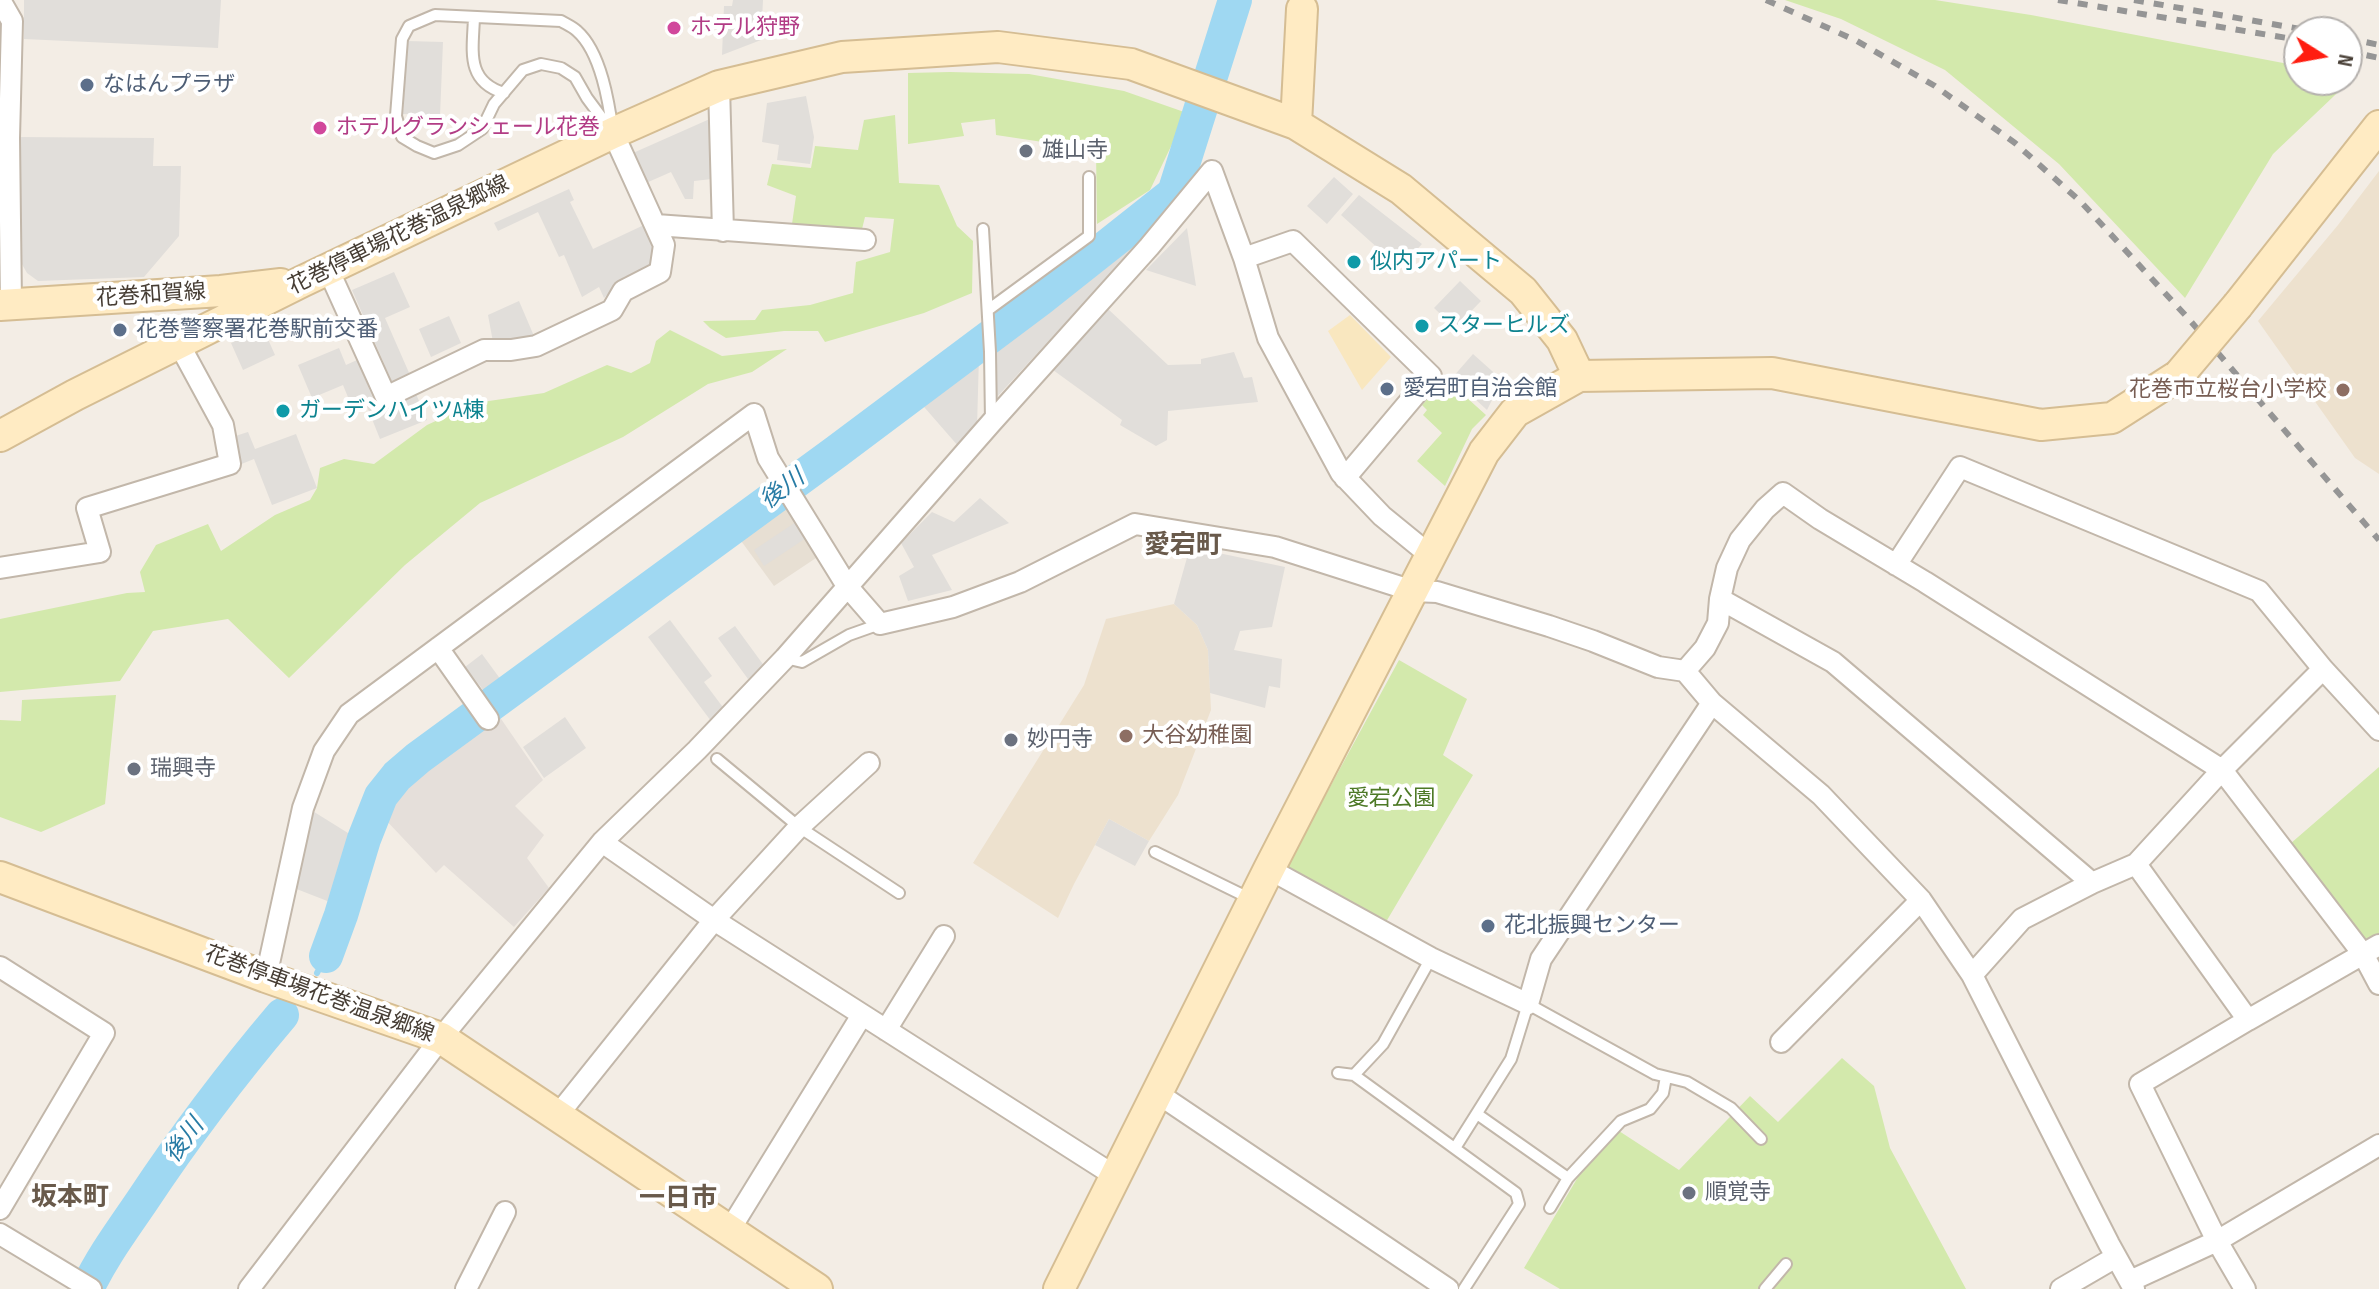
<!DOCTYPE html>
<meta charset="utf-8">
<style>
body{margin:0}
#map{position:relative;width:2379px;height:1289px;overflow:hidden;background:#f3ede5;font-family:"Sofia Sans Condensed",sans-serif}
canvas{display:block}
.north{position:absolute;left:2283px;top:16px;width:80px;height:80px;box-sizing:border-box;background:#fff;border:2px solid #b5b1ae;border-radius:50%;rotate:101deg;font-size:22px;font-weight:700;line-height:32px;text-align:center;color:#463d34}
.north::after{content:'';display:block;margin:auto;width:28px;height:36px;background:#ff1d10;clip-path:polygon(50% 0,100% 100%,50% 72%,0 100%)}
</style>
<div id="map">
<canvas width="2379" height="1289"></canvas>
<div class="north">N</div>
</div>
<script>
const context = document.querySelector('canvas').getContext('2d');
context.lineJoin = 'round';
function paint(path, color) {
  context.fillStyle = color;
  context.fill(path, 'evenodd');
}
function strokePath(path, color, width, dash) {
  context.strokeStyle = color;
  context.lineWidth = width;
  context.lineCap = dash ? 'butt' : 'round';
  context.setLineDash(dash || []);
  context.stroke(path);
}
function write(font, color, halo, rows, align = 'center') {
  context.font = font + ' "Sofia Sans Condensed","Noto Sans JP",sans-serif';
  context.lineWidth = 8;
  context.setLineDash([]);
  context.textBaseline = 'middle';
  context.strokeStyle = halo;
  context.fillStyle = color;
  for (const [text, x, y, turn = 0] of rows) {
    context.save();
    context.translate(x, y);
    context.rotate((+turn || 0) * Math.PI / 180);
    context.textAlign = isNaN(turn) ? turn : align;
    if (halo) context.strokeText(text, 0, 0);
    context.fillText(text, 0, 0);
    context.restore();
  }
}
paint(new Path2D(`
 M788 498 822 554 774 586 736 534Z`), '#e7dfd3');
paint(new Path2D(`
 M497 713 543 780 515 806 544 835 527 858 549 888 514 927 444 865 436 873 382 816 402 784Z`), '#e5dfda');
paint(new Path2D(`
 M2379 171V474L2355 458 2258 321 2338 225Z
 M1174 604 1197 625 1208 650 1211 710 1178 795 1149 841 1109 819 1074 884 1058 918 973 863 1084 685 1106 619Z`), '#ede1ce');
paint(new Path2D(`
 M1785 0H1935L2031 15 2299 66V80H2347V75L2354 77 2273 154 2185 298 2059 164 1945 70 1841 19Z
 M950 72 1029 74 1124 91 1187 113 1150 190 1097 224 1096 150 996 135 995 119 961 123 964 136 908 144V73Z
 M895 115 899 183 939 185 957 226 973 241 972 293 924 313 825 342 818 331H784L726 338 710 328 703 321 755 320 762 310 810 305 853 293 856 262 890 252 894 219 865 217 862 229 792 224 796 196 767 185 772 164 811 168 815 146 858 150 864 120Z
 M670 330 722 356 787 349 752 372 708 384 623 437 480 503 405 565 289 678 228 619 153 631 120 681 0 692V619L127 593 145 592 140 572 156 545 208 524 221 551 275 515 310 500 317 488 320 468 344 459 374 464 427 425 475 403 544 393 607 365 631 373 650 363 656 341Z
 M1446 379 1486 415 1472 429 1445 486 1417 461 1442 433 1423 415 1427 410 1422 405Z
 M1399 660 1467 699 1443 755 1473 775 1383 927 1285 870Z
 M116 695 105 804 41 832 0 817V720L21 721 22 700Z
 M2379 767V945L2363 954 2283 850Z
 M1842 1058 1874 1086 1890 1148 1966 1289H1560L1524 1268 1578 1177 1619 1131 1679 1170 1750 1096 1778 1122Z`), '#d3e9ac');
paint(new Path2D(`
 M1350 315 1391 357 1362 390 1328 331Z`), '#f9e7bf');
paint(new Path2D(`
 M24 0H221L218 48 24 39Z
 M733 0H763L761 40 722 55 724 6H732Z
 M407 41 443 42 440 116 403 114Z
 M806 96 814 137 810 164 777 160 779 145 762 142 767 103Z
 M712 118V179L694 181 693 199H685L671 172 646 183 633 153Z
 M17 137 154 138 153 166H181L179 236 144 277 38 281 27 273 19 259Z
 M1334 177 1353 194 1327 224 1307 206Z
 M569 189 574 200 570 202 593 249 644 225 655 253 652 265 624 277 604 298 599 287 582 297 564 255 559 257 538 212 498 231 494 223Z
 M1359 195 1422 244 1400 268 1341 215Z
 M1153 228 995 399 996 344Z
 M1187 228 1196 286 1146 270Z
 M394 272 410 307 385 318 410 375 392 382 352 290Z
 M1460 281 1481 301 1455 328 1434 308Z
 M519 301 534 336 493 342 488 315Z
 M1108 309 1168 365 1201 364V359L1234 352 1244 378 1252 377 1258 402 1168 411 1167 440 1156 446 1120 425 1122 420 1053 370Z
 M449 316 461 343 431 357 419 329Z
 M263 328 275 355 243 370 231 343Z
 M339 348 346 365 357 360 378 410 416 394 427 420 380 439 366 404 360 407 356 399 350 402 343 385 312 398 298 365Z
 M1473 354 1510 387 1493 398 1487 410 1452 378Z
 M979 356 977 427 959 447 918 400Z
 M248 432 255 449 296 434 317 488 272 505 254 459 239 465 229 438Z
 M980 498 1009 523 932 555 952 590 908 601 899 576 914 567 901 543 932 512 954 522Z
 M799 520 809 536 764 566 754 550Z
 M1190 547 1285 567 1272 627 1240 631 1234 650 1282 659 1280 688 1269 686 1265 708 1210 693 1208 650 1197 625 1174 604Z
 M670 620 712 676 704 682 725 710 711 721 648 637Z
 M735 626 765 667 748 679 718 638Z
 M482 654 504 684 488 696 465 667Z
 M565 717 586 748 544 778 523 747Z
 M311 810 356 838 335 904 294 888Z
 M1109 819 1149 841 1135 866 1095 845Z`), '#e1deda');
strokePath(new Path2D(`
 M317 973 326 956
 M282 1015 293 1002`), '#9fd8f2', 6);
strokePath(new Path2D(`
 M326 956 341 915 364 839 381 796 397 776 418 758 836 452 1039 300 1174 193 1235 0
 M87 1289C102 1257 123 1229 142 1201 185 1136 232 1074 282 1015`), '#9fd8f2', 34);
const lane = new Path2D(`
 M435 15 561 21C566 24 573 27 577 31 601 52 609 103 613 133L587 98 575 77 561 68 541 64 523 70 494 104 482 129 458 145 434 153 417 146 402 137 396 116 402 39 409 26Z
 M474 17C473 50 465 81 504 93
 M983 229 990 352 991 421
 M988 310 1089 236V177
 M785 658 802 662 849 635 880 624
 M717 759 799 827 899 893
 M1155 852 1251 899
 M1338 1073 1354 1075 1383 1044 1431 958
 M1354 1075 1516 1193 1519 1204 1464 1289
 M1477 1114 1568 1178
 M1455 1148 1511 1059 1528 1004 1655 1074 1687 1082 1731 1108 1761 1139
 M1550 1208 1568 1178 1621 1121 1650 1109 1663 1093 1666 1077
 M1765 1289 1786 1264`);
const street = new Path2D(`
 M0 0 12 21 9 138 11 304
 M719 86 723 231
 M656 225 865 240
 M1244 258 1293 241 1431 376 1345 478
 M328 269 386 397 484 350H511L536 346 612 310 623 291 660 272 664 245 613 133
 M0 568 100 552 87 508 230 464 223 425 179 344
 M1720 599 1833 662 2092 883 2022 919 1972 975
 M438 648 488 719
 M2323 669 2379 730
 M1685 671 1705 648 1718 623 1720 599 1727 568 1740 540 1765 509 1783 493 1820 519 1925 582 2222 770 2363 954 2248 1020 2136 864 2222 770 2323 669 2259 591 1960 467 1896 565
 M602 842 714 920 1115 1176
 M1269 869 1431 958 1528 1004 1541 959 1712 703
 M2092 883 2136 864
 M2379 945 2363 954 2379 984
 M0 967 104 1033 0 1209
 M266 977 303 808 324 751 349 714 754 414 768 458 847 586 880 624 953 607 1020 582 1135 524 1275 547 1413 591 1437 592 1549 626 1593 641 1658 667 1685 671 1712 703 1821 795 1921 900 1972 975 2109 1244 2134 1289
 M2248 1020 2140 1084 2217 1241 2379 1145
 M886 1030 944 936
 M1781 1042 1921 900
 M1157 1093 1448 1289
 M557 1116 714 920 799 827 869 763
 M729 1231 862 1015
 M0 1234 91 1289
 M2130 1281 2217 1241 2245 1289
 M249 1289 441 1038 602 842 697 750 785 658 991 423 1149 247 1212 171 1244 258 1268 338 1341 473 1382 516 1431 556
 M466 1289 505 1212
 M2061 1289 2116 1257`);
const secondary = new Path2D(`
 M1296 124 1302 9
 M0 305 221 291 281 284
 M2238 305 2379 126
 M0 436 75 395 301 282 613 133 719 86 842 57 998 47 1131 64 1296 124 1401 189 1523 291 1562 340 1579 376
 M0 877 266 977 441 1038 817 1289
 M1059 1289 1269 869 1484 452 1515 412 1579 376 1772 373 2041 425 2112 418 2179 375`);
strokePath(lane, '#c2b7aa', 14);
strokePath(street, '#c2b7aa', 24);
strokePath(secondary, '#d5bd93', 34);
strokePath(lane, '#fff', 10);
strokePath(street, '#fff', 20);
strokePath(secondary, '#ffebc3', 30);
strokePath(new Path2D(`
 M1766 0 1857 41 1935 86 2015 143 2081 202 2187 317 2379 540
 M2058 0 2299 40
 M2134 0 2318 32
 M2347 38 2379 45
 M2347 51 2379 58`), '#959595', 6, [10, 10]);
const secondaryBridge = new Path2D(`
 M2179 375 2238 305`);
strokePath(secondaryBridge, '#d5bd93', 34, []);
strokePath(secondaryBridge, '#ffebc3', 30);
for (const [x, y, r, color] of [
 [674,28,8,"#d1479c"],
 [87,85,8,"#5c6f8a"],
 [320,128,8,"#d1479c"],
 [1026,151,8,"#6b7280"],
 [1354,262,8,"#0f9aa8"],
 [1422,326,8,"#0f9aa8"],
 [120,330,8,"#5c6f8a"],
 [1387,389,8,"#5c6f8a"],
 [2343,390,8,"#8d6e63"],
 [283,411,8,"#0f9aa8"],
 [1126,736,8,"#8d6e63"],
 [1011,740,8,"#6b7280"],
 [134,769,8,"#6b7280"],
 [1488,926,8,"#5c6f8a"],
 [1689,1193,8,"#6b7280"]
]) {
  const dot = new Path2D();
  dot.arc(x, y, r, 0, 2 * Math.PI);
  context.fillStyle = color;
  context.fill(dot);
  strokePath(dot, '#fff', 3);
}
write('22px', '#b23c85', '#fff', [
 ["ホテル狩野",690,28],
 ["ホテルグランシェール花巻",336,128]
], 'left');
write('22px', '#4e5e75', '#fff', [
 ["なはんプラザ",103,85],
 ["花巻警察署花巻駅前交番",136,330],
 ["愛宕町自治会館",1403,389],
 ["花北振興センター",1504,926]
], 'left');
write('22px', '#5b616d', '#fff', [
 ["雄山寺",1042,151],
 ["妙円寺",1027,740],
 ["瑞興寺",150,769],
 ["順覚寺",1705,1193]
], 'left');
write('22px', '#463d34', '#fff', [
 ["花巻停車場花巻温泉郷線",399,236,-26],
 ["花巻和賀線",151,296,-4],
 ["花巻停車場花巻温泉郷線",319,995,20]
]);
write('22px', '#0d838f', '#fff', [
 ["似内アパート",1370,262],
 ["スターヒルズ",1438,326],
 ["ガーデンハイツA棟",299,411]
], 'left');
write('22px', '#785e54', '#fff', [
 ["花巻市立桜台小学校",2327,390],
 ["大谷幼稚園",1142,736,"left"]
], 'right');
write('22px', '#4d7926', '#fff', [
 ["愛宕公園",1391,799]
]);
write('italic 24px', '#287ca5', '#fff', [
 ["後川",783,490,-37],
 ["後川",185,1141,-53]
]);
write('bold 26px', '#695a4b', '#fff', [
 ["愛宕町",1183,546],
 ["坂本町",70,1198],
 ["一日市",678,1199]
]);
</script>
